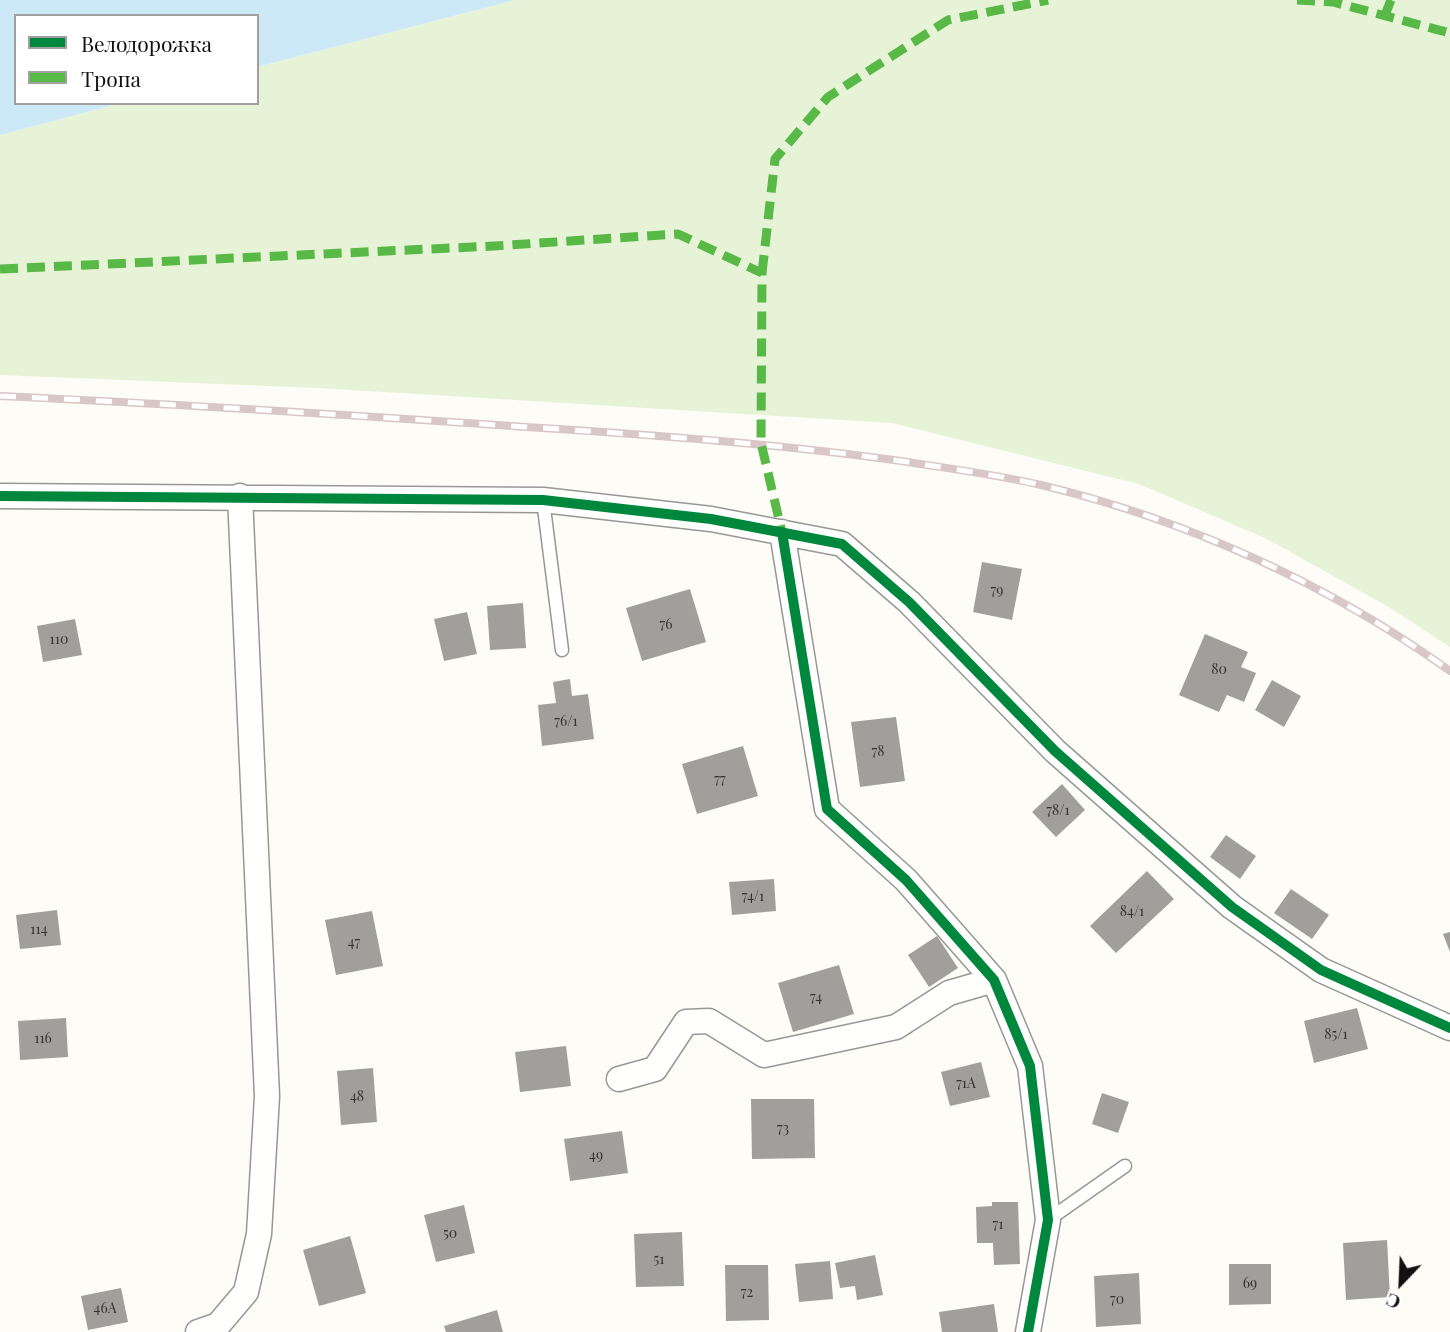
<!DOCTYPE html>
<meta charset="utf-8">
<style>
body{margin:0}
#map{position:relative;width:1450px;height:1332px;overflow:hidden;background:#fdfcf7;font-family:"Playfair Display",serif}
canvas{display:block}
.legend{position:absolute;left:14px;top:14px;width:245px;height:91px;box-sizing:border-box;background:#fff;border:2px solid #a0a0a0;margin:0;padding:9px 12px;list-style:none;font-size:21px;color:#111}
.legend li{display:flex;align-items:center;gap:14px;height:35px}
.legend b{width:35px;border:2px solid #a0a0a0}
.north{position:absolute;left:1366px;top:1248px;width:70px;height:70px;-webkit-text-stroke:5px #fff;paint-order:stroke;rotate:203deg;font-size:19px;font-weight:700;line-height:28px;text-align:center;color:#111}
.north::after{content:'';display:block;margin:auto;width:24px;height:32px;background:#111;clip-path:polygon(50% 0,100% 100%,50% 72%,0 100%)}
</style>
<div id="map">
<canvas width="1450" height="1332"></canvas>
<ul class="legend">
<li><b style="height:9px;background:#00873e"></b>Велодорожка</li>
<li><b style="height:9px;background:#58b947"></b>Тропа</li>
</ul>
<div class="north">С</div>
</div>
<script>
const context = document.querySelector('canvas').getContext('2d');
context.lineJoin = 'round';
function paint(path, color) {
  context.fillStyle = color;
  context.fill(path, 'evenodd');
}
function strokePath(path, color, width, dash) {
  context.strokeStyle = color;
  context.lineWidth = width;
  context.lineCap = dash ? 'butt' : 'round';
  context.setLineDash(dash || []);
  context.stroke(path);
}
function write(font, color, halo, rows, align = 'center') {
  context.font = font + ' "Playfair Display",serif';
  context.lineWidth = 7;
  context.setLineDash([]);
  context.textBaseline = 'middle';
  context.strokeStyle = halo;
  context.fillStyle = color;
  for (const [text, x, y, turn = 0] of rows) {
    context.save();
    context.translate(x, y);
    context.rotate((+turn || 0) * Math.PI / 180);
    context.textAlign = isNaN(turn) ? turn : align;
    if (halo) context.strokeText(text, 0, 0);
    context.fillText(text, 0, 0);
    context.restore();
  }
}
paint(new Path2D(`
 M515 0H1450V647L1387 606 1267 539 1139 484 892 423 318 388 0 375V135L121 103H257V67Z`), '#e7f3d7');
paint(new Path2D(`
 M0 0H515L257 67V16H16V103H121L0 135Z`), '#cde8f7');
paint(new Path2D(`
 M982 562 1022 569 1012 620 973 612Z
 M690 589 706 642 642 661 626 608Z
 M523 603 526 648 490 650 487 606Z
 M467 612 477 654 444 661 434 619Z
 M75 619 82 655 43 662 37 626Z
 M1205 634 1248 652 1241 667 1256 673 1244 702 1227 695 1219 712 1179 695Z
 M570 679 572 696 588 694 594 739 542 746 538 705 556 703 553 682Z
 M1272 680 1301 696 1284 727 1255 710Z
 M896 717 905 781 860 787 851 722Z
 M743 746 758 796 697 814 682 764Z
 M1062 784 1085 810 1056 837 1032 812Z
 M1226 835 1256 856 1240 879 1210 857Z
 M1147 871 1174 899 1116 953 1090 926Z
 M774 879 776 911 732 915 729 882Z
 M1291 889 1329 915 1312 939 1274 913Z
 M57 910 61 945 20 949 16 915Z
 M372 911 383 966 336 975 325 920Z
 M1450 932V952L1443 934Z
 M937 936 958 968 929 987 908 955Z
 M839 965 854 1014 793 1032 778 983Z
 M1357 1008 1368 1049 1314 1063 1304 1021Z
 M66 1018 68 1057 20 1060 18 1021Z
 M566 1046 571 1086 520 1092 515 1052Z
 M981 1062 990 1097 950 1106 941 1072Z
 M373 1068 377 1122 341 1125 337 1071Z
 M1102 1093 1129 1102 1118 1133 1092 1124Z
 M751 1099H814L815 1158 752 1159Z
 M622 1131 628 1173 570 1181 564 1139Z
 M992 1202H1018L1020 1264 994 1265 993 1243H977L976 1207 992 1206Z
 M464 1205 475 1253 436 1262 424 1215Z
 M682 1232 684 1286 636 1287 634 1234Z
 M350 1236 366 1293 319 1306 303 1250Z
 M1387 1240 1390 1297 1346 1300 1343 1243Z
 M875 1255 883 1295 857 1300 855 1286 840 1288 835 1263Z
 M830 1261 833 1299 799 1302 795 1264Z
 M1229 1264H1271V1304L1229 1305Z
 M725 1265H768L769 1320 726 1321Z
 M1139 1273 1141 1324 1096 1327 1094 1276Z
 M121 1288 128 1322 88 1330 81 1296Z
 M994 1304 998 1332H942L939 1312Z
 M497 1310 503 1332H446L444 1326Z`), '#a19f9c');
const lane = new Path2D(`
 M543 500 562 650
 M1048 1220 1125 1166`);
const street = new Path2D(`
 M0 496 543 500 711 519 842 544 909 602 1055 751 1232 907 1321 970 1450 1028
 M782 532 827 809 906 880 994 980 1030 1066 1048 1220 1028 1332
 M619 1079 655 1069 686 1022 709 1021 764 1055 896 1027 949 993 994 980
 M198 1332 218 1325 246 1292 259 1234 267 1096 240 496`);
strokePath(lane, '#979795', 15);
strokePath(street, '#979795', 27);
strokePath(lane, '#fffffe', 12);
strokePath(street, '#fffffe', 24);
const rail = new Path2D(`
 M0 396C175 404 351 415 526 427 654 435 781 444 908 462 952 469 998 475 1041 485 1187 520 1329 584 1450 671`);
strokePath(rail, '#d9c6c7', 8);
strokePath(rail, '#fff', 5, [16]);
strokePath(new Path2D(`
 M1297 0 1333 2 1450 33
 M1385 15 1391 0
 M0 269 494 246 678 234 762 273 761 443 782 532
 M762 273 775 159 828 97 948 20 1048 0`), '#58b947', 9, [18, 9]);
strokePath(new Path2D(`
 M0 496 543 500 711 519 842 544 909 602 1055 751 1232 907 1321 970 1450 1028
 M782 532 827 809 906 880 994 980 1030 1066 1048 1220 1028 1332`), '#00873e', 10);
write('14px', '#353434', null, [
 ["79",997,591],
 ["76",666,625],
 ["110",59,640],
 ["80",1219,670],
 ["76/1",566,722],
 ["78",878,752],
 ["77",720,780],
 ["78/1",1058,811],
 ["74/1",753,897],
 ["84/1",1132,912],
 ["114",39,930],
 ["47",354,943],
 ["74",816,998],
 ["85/1",1336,1035],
 ["116",43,1039],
 ["71А",966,1084],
 ["48",357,1097],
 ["73",783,1129],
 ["49",596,1156],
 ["71",998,1225],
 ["50",450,1234],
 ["51",659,1260],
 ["69",1250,1284],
 ["72",747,1293],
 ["70",1117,1300],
 ["46А",105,1309]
]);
</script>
